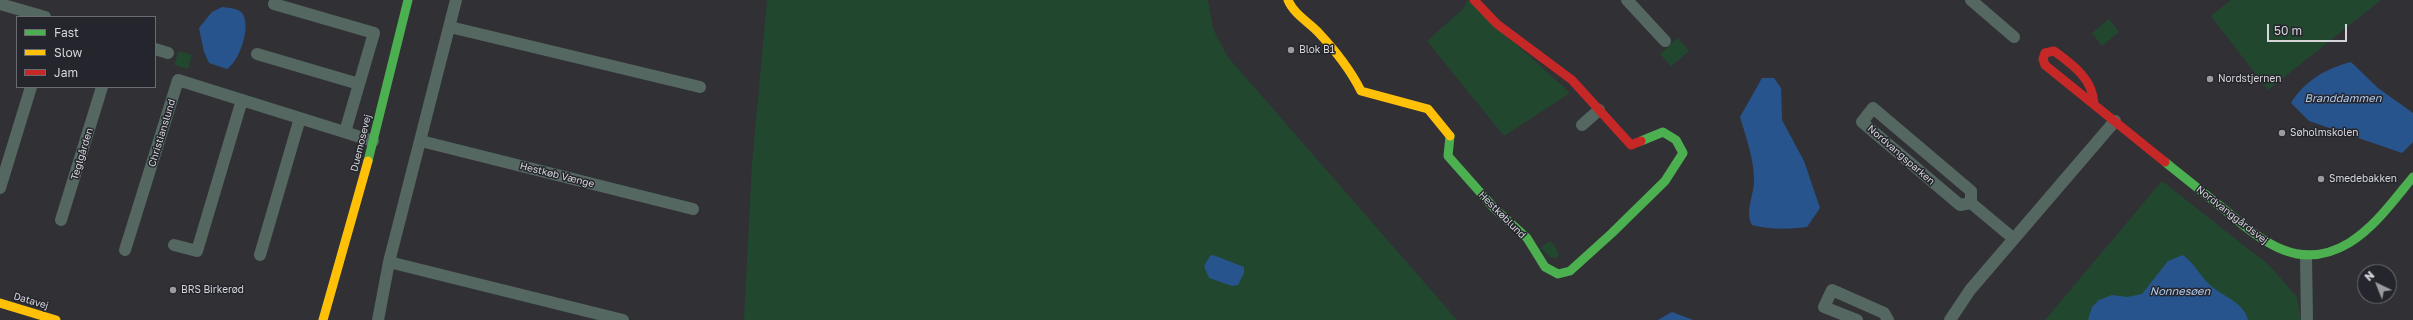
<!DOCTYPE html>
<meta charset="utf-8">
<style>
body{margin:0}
#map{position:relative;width:2413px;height:320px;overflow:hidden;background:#313135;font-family:"Golos Text",sans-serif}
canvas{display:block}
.legend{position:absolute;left:16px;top:16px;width:140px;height:72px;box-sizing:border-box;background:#25262d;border:1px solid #6b6c72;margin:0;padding:5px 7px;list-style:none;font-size:12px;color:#d4d4d9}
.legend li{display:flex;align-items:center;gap:8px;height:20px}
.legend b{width:20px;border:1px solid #6b6c72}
.north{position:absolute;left:2357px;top:264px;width:40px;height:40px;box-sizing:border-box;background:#25262d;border:1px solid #6b6c72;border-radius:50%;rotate:317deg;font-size:11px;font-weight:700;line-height:16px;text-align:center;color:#d4d4d9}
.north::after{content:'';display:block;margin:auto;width:14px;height:18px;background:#9b9ba0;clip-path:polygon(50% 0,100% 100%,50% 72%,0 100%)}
.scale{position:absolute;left:2267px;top:24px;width:80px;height:18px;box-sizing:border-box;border:2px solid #d4d4d9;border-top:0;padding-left:5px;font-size:12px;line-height:14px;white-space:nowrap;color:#d4d4d9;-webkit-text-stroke:3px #25262d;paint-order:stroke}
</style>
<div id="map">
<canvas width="2413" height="320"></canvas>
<ul class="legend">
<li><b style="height:5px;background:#4caf50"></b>Fast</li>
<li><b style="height:5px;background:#ffc107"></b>Slow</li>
<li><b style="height:5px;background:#c62828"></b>Jam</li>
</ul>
<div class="north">N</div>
<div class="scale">50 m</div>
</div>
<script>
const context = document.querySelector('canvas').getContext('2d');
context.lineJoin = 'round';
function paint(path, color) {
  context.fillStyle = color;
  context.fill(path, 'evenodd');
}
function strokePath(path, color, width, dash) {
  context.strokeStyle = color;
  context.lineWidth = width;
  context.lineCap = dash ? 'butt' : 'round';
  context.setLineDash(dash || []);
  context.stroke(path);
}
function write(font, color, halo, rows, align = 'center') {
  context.font = font + ' "Golos Text",sans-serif';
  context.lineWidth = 3;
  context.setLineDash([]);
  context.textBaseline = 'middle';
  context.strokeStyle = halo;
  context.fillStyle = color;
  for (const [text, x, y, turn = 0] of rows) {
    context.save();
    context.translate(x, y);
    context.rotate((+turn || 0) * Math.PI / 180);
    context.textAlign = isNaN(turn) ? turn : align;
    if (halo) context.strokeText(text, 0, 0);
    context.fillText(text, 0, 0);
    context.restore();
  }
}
paint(new Path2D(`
 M767 0H1208L1213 29 1227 56 1457 320H744L752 164Z
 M1468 0 1570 93 1504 136 1427 41 1463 9Z
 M2231 0H2381L2268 90 2211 16Z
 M2109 19 2119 32 2102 46 2092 33Z
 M1678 38 1689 51 1671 66 1660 54Z
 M179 51 192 55 188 69 174 65Z
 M2162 181 2270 266 2297 297 2301 320H2045Z
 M1548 242H1552L1559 254 1557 258 1550 257 1541 248Z`), '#22472f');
paint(new Path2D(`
 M222 7C228 8 238 8 242 13 252 26 239 62 227 69L209 63 204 52 199 28 212 12Z
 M2351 62 2378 88 2413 113V142L2402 153 2309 121 2291 103C2304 81 2327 68 2351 62Z
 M1762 78H1774L1781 88 1782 120 1804 161 1820 208 1807 227C1788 229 1771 230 1752 225 1745 212 1753 197 1754 183 1755 162 1746 137 1740 117Z
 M1213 255 1244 267V273L1238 285 1232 286 1209 278 1204 266 1210 256Z
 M2183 255C2196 265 2200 276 2210 285 2222 296 2245 303 2248 320H2088L2092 307 2099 300 2112 295 2127 297 2142 294 2168 261Z
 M1672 312 1693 320H1658Z`), '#28548d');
strokePath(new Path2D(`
 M1627 0 1665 41
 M1971 0 2014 37
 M0 4 45 17
 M274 4 374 33 345 132
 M450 27 700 87
 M155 49 168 53
 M257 54 359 84
 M1582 125 1599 110
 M421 141 693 209
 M0 188 31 87
 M1971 203 1960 205 1862 122 1873 108 1971 191V203L2014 239
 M61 220 102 87
 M174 245 197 251 242 100
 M125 250 178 80 373 141
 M260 255 300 118
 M2306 257 2307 320
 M389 262 623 320
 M378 320 389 262 456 0
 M1857 320 1824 307 1832 290 1884 313 1888 320
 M1950 320 1970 290 2115 121`), '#546761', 12);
strokePath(new Path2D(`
 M1450 136 1448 156 1494 208 1527 238 1545 267 1558 274 1570 271 1612 233 1665 181 1683 153 1676 140 1663 132 1641 141
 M368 161 408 0
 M2165 162C2185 178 2205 194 2225 210 2262 241 2299 273 2349 243 2375 227 2394 200 2413 177`), '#4caf50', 9);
strokePath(new Path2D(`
 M1288 0C1293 13 1308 22 1317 31 1334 49 1350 69 1361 91L1428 109 1450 136
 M0 303 56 320
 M323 320 368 161`), '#ffc107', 9);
strokePath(new Path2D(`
 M1474 0 1497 24 1572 80 1631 145 1641 141
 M2094 104C2093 79 2073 65 2054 51L2045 53 2043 59 2045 65 2165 162`), '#c62828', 9);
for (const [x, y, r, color] of [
 [1291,50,4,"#9b9ba0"],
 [2210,79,4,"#9b9ba0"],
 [2282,133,4,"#9b9ba0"],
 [2321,179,4,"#9b9ba0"],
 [173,290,4,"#9b9ba0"]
]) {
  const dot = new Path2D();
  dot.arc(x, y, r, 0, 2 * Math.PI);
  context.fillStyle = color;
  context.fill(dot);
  strokePath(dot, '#25262d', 1.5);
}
write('10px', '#d4d4d9', '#25262d', [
 ["Blok B1",1299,50],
 ["Nordstjernen",2218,79],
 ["Søholmskolen",2290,133],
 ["Smedebakken",2329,179],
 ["BRS Birkerød",181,290]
], 'left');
write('10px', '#d4d4d9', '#25262d', [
 ["Christianslund",162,133,-73],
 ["Duemosevej",361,143,-76],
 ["Teglgården",82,154,-73],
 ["Nordvangsparken",1901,155,41],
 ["Hestkøb Vænge",557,175,14],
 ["Hestkøblund",1502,215,45],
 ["Nordvanggårdsvej",2232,215,38],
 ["Datavej",31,301,16]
]);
write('italic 11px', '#b0caee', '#25262d', [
 ["Branddammen",2343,99],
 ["Nonnesøen",2180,292]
]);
</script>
